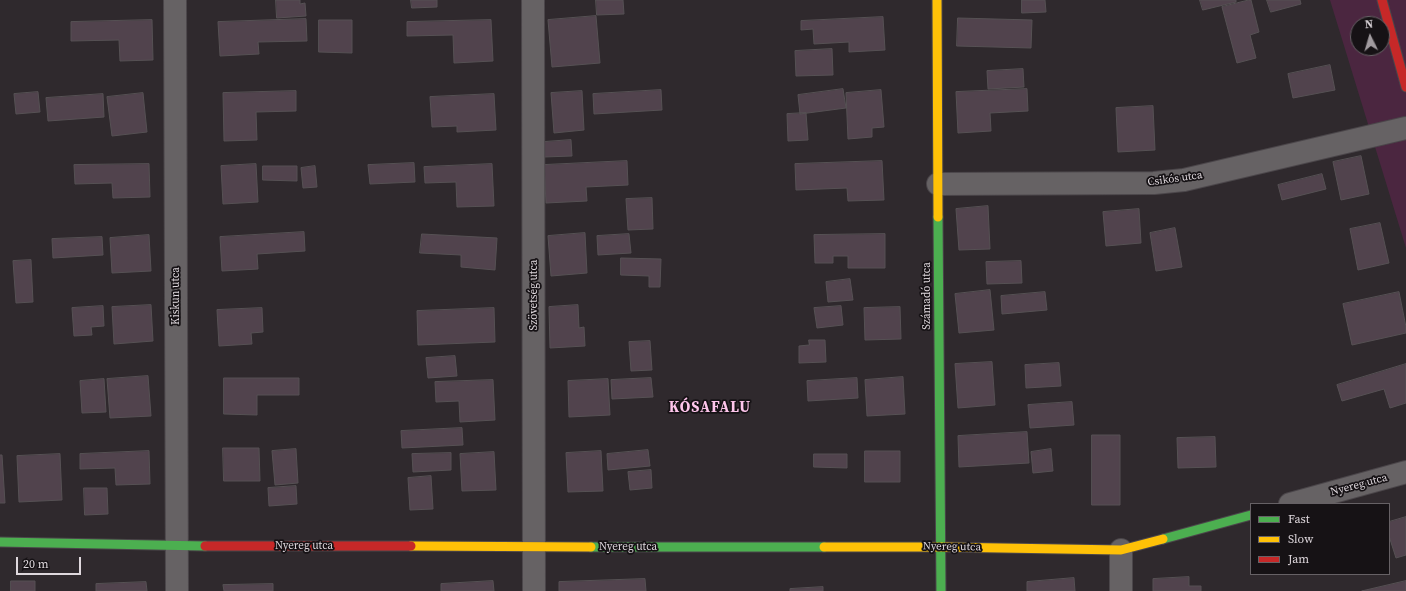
<!DOCTYPE html>
<meta charset="utf-8">
<style>
body{margin:0}
#map{position:relative;width:1406px;height:591px;overflow:hidden;background:#2f292d;font-family:"Source Serif 4",serif}
canvas{display:block}
.legend{position:absolute;left:1250px;top:503px;width:140px;height:72px;box-sizing:border-box;background:#161215;border:1px solid #666165;margin:0;padding:5px 7px;list-style:none;font-size:12px;color:#dfd8dd}
.legend li{display:flex;align-items:center;gap:8px;height:20px}
.legend b{width:20px;border:1px solid #666165}
.north{position:absolute;left:1350px;top:16px;width:40px;height:40px;box-sizing:border-box;background:#161215;border:1px solid #666165;border-radius:50%;rotate:355deg;font-size:11px;font-weight:700;line-height:16px;text-align:center;color:#dfd8dd}
.north::after{content:'';display:block;margin:auto;width:14px;height:18px;background:#a19b9f;clip-path:polygon(50% 0,100% 100%,50% 72%,0 100%)}
.scale{position:absolute;left:16px;top:557px;width:65px;height:18px;box-sizing:border-box;border:2px solid #dfd8dd;border-top:0;padding-left:5px;font-size:12px;line-height:14px;white-space:nowrap;color:#dfd8dd;-webkit-text-stroke:3px #161215;paint-order:stroke}
</style>
<div id="map">
<canvas width="1406" height="591"></canvas>
<ul class="legend">
<li><b style="height:5px;background:#4caf50"></b>Fast</li>
<li><b style="height:5px;background:#ffc107"></b>Slow</li>
<li><b style="height:5px;background:#c62828"></b>Jam</li>
</ul>
<div class="north">N</div>
<div class="scale">20 m</div>
</div>
<script>
const context = document.querySelector('canvas').getContext('2d');
context.lineJoin = 'round';
function paint(path, color) {
  context.fillStyle = color;
  context.fill(path, 'evenodd');
}
function strokePath(path, color, width, dash) {
  context.strokeStyle = color;
  context.lineWidth = width;
  context.lineCap = dash ? 'butt' : 'round';
  context.setLineDash(dash || []);
  context.stroke(path);
}
function write(font, color, halo, rows, align = 'center') {
  context.font = font + ' "Source Serif 4",serif';
  context.lineWidth = 3.5;
  context.setLineDash([]);
  context.textBaseline = 'middle';
  context.strokeStyle = halo;
  context.fillStyle = color;
  for (const [text, x, y, turn = 0] of rows) {
    context.save();
    context.translate(x, y);
    context.rotate((+turn || 0) * Math.PI / 180);
    context.textAlign = isNaN(turn) ? turn : align;
    if (halo) context.strokeText(text, 0, 0);
    context.fillText(text, 0, 0);
    context.restore();
  }
}
paint(new Path2D(`
 M1330 0H1406V248ZM1358 24H1382V48H1358Z`), '#4b2640');
const building = new Path2D(`
 M276 0H300V4L305 3 306 16 277 18Z
 M411 0H437V7L412 8Z
 M596 0H623L624 14 597 15Z
 M1022 0H1045L1046 12 1022 13Z
 M1200 0H1236V2L1203 10Z
 M1249 0H1251L1259 32 1250 35 1256 58 1237 63 1222 7Z
 M1267 0H1300L1301 4 1271 12Z
 M596 16 600 63 552 67 548 20Z
 M883 17 885 50 849 52V42L814 44 813 29 801 30V21Z
 M958 18 1032 20 1031 48 957 46Z
 M306 19 307 41 258 42 259 54 220 56 218 22Z
 M152 20 153 60 120 61 119 40 71 41V22Z
 M319 20H352V53L319 52Z
 M491 20 493 61 454 63 453 35 407 36V22Z
 M832 49 833 75 796 76 795 51Z
 M1330 65 1335 90 1293 98 1288 74Z
 M1023 69 1024 87 988 89 987 71Z
 M843 89 846 108 800 114 798 95Z
 M1027 89 1028 111 990 113 991 131 958 133 956 92Z
 M661 90 662 110 594 114 593 94Z
 M881 90 884 127 872 128V137L848 139 846 93Z
 M296 91V111L256 112 257 140 224 141 223 93Z
 M582 91 584 130 554 133 551 93Z
 M38 92 40 112 16 114 14 94Z
 M143 93 147 132 112 136 107 97Z
 M103 94 104 117 48 121 46 98Z
 M494 94 496 130 457 132V126L432 127 430 97Z
 M1153 106 1155 150 1118 152 1116 108Z
 M806 113 808 140 788 141 787 114Z
 M571 140 572 156 544 157V142Z
 M1361 156 1369 194 1341 200 1333 162Z
 M627 161 628 185 586 187 587 201 546 203 544 165Z
 M882 161 884 200 848 201 847 188 796 190 795 164Z
 M414 163 415 182 370 184 368 165Z
 M149 164 150 197 113 198 112 183 75 184 74 165Z
 M256 164 258 202 223 204 221 166Z
 M492 164 494 206 457 207 456 182 425 183 424 167Z
 M263 166H297V181L263 180Z
 M315 166 317 187 303 188 301 168Z
 M1322 174 1326 189 1282 200 1278 185Z
 M652 198 653 229 628 230 626 199Z
 M988 206 990 249 959 250 956 209Z
 M1139 209 1141 243 1106 246 1103 212Z
 M1380 223 1389 263 1358 270 1350 229Z
 M1175 228 1182 267 1156 271 1150 233Z
 M304 232 305 251 257 254 258 269 222 271 220 237Z
 M585 233 587 273 551 276 548 236Z
 M422 234 497 238 495 270 461 267V255L420 253Z
 M629 234 631 253 598 255 597 236Z
 M885 234V268H848V256H833V263H815L814 235Z
 M149 235 151 271 112 273 110 238Z
 M102 237 103 255 53 258 52 239Z
 M621 258 661 259 660 287H649V276L621 275Z
 M31 260 33 302 16 303 13 261Z
 M1021 261 1022 283 987 284 986 262Z
 M850 279 853 300 828 302 826 282Z
 M990 290 994 330 959 333 955 294Z
 M1045 292 1047 310 1002 314 1001 296Z
 M1399 292 1406 327V333L1352 345 1343 304Z
 M151 305 153 341 114 344 112 307Z
 M578 305 579 328 584 327 585 346 550 348 549 307Z
 M103 306 104 326 91 327 92 335 74 336 72 308Z
 M841 306 843 325 817 328 814 308Z
 M900 307 901 339 865 340 864 308Z
 M262 308 263 332 251 333 252 344 219 346 217 310Z
 M494 308 495 342 418 345 417 311Z
 M809 340H825L826 362 799 363V346L809 345Z
 M650 341 652 370 631 371 629 342Z
 M455 356 457 376 428 378 426 358Z
 M992 362 995 405 958 408 955 364Z
 M1059 363 1061 386 1026 388 1025 365Z
 M1406 364V403L1390 408 1384 389 1342 401 1337 385Z
 M148 376 151 416 110 418 107 379Z
 M903 377 905 414 867 416 865 380Z
 M224 378H299V395H257V415L224 414Z
 M651 378 653 397 612 399 611 380Z
 M857 378 858 398 808 401 807 381Z
 M104 379 106 412 82 413 80 381Z
 M608 379 610 415 569 417 568 381Z
 M493 380 495 420 460 422 459 401 436 402 435 382Z
 M1072 402 1074 425 1030 428 1028 405Z
 M462 428 463 445 402 448 401 431Z
 M1027 432 1029 463 959 467 958 436Z
 M1092 435H1120V505H1092Z
 M1215 437 1216 467 1178 468 1177 438Z
 M223 448H259L260 481H224Z
 M296 449 298 483 275 485 272 451Z
 M1051 449 1053 471 1033 473 1031 452Z
 M648 450 650 466 608 470 607 454Z
 M149 451 150 484 116 485 115 468 80 469V454Z
 M601 451 603 491 568 492 566 453Z
 M865 451H900V482H865Z
 M494 452 496 490 462 491 460 454Z
 M451 453V470L413 472 412 454Z
 M60 454 62 500 19 502 17 456Z
 M814 454H847V468L814 467Z
 M0 455H2L5 503H0Z
 M651 470 652 488 630 490 628 472Z
 M431 476 433 509 410 510 408 478Z
 M296 486 297 504 269 506 268 488Z
 M84 488H107L108 514 85 515Z
 M1406 517V555L1396 558 1389 536V522Z
 M1189 577V586H1201V591H1153V579Z
 M1074 578 1075 591H1027V582Z
 M645 579 646 591H559V582Z
 M11 581H35V591H11Z
 M493 581 494 591H441V584Z
 M1406 581V591H1362Z
 M146 582 147 591H96V584Z
 M273 584V591H224L223 585Z
 M823 587V591H790V589Z`);
paint(building, '#51434d');
strokePath(building, '#565154', 1);
const street = new Path2D(`
 M175 0 177 591
 M533 0 534 591
 M938 184 1154 183 1184 180 1406 128
 M1290 504 1406 472
 M1121 550V591`);
const fast = new Path2D(`
 M938 217 941 591
 M1163 539 1251 515
 M0 542 205 546
 M591 547H824`);
const slow = new Path2D(`
 M937 0 938 217
 M411 546 591 547
 M824 547H941L1121 550 1163 539`);
const jam = new Path2D(`
 M1382 0 1406 87
 M205 546H411`);
strokePath(street, '#4b464a', 24);
strokePath(fast, '#4b464a', 11);
strokePath(slow, '#4b464a', 11);
strokePath(jam, '#4b464a', 11);
strokePath(street, '#666264', 22);
strokePath(fast, '#4caf50', 9);
strokePath(slow, '#ffc107', 9);
strokePath(jam, '#c62828', 9);
write('11px', '#dfd8dd', '#161215', [
 ["Csikós utca",1175,179,-8],
 ["Szövetség utca",534,295,-90],
 ["Kiskun utca",176,296,-90],
 ["Számadó utca",927,296,-90],
 ["Nyereg utca",1359,485,-15],
 ["Nyereg utca",304,546],
 ["Nyereg utca",628,547],
 ["Nyereg utca",952,547,1]
]);
context.letterSpacing = '1px';
write('bold 15px', '#fec5eb', '#161215', [
 ["KÓSAFALU",710,408]
]);
context.letterSpacing = '0px';
</script>
